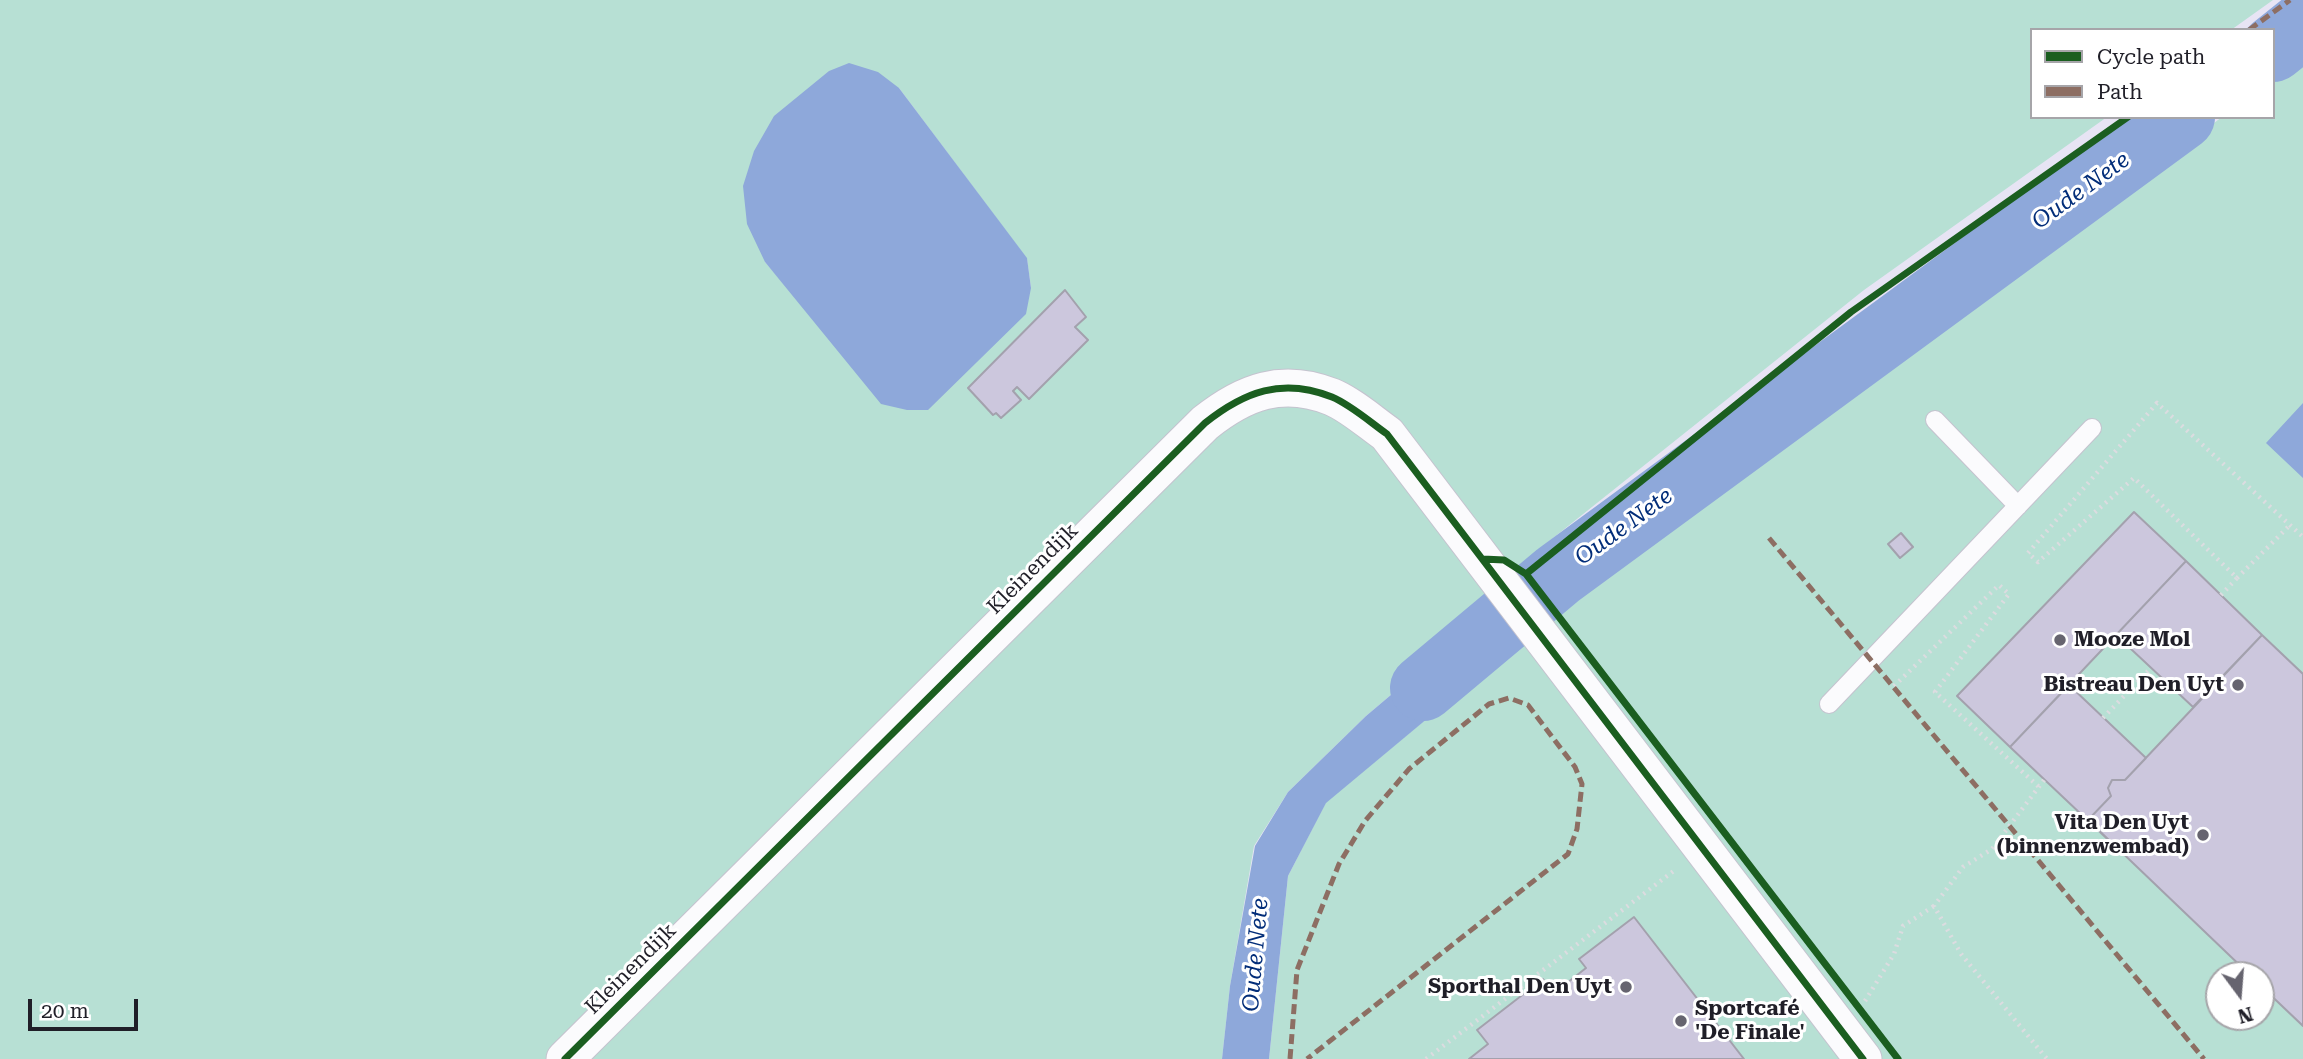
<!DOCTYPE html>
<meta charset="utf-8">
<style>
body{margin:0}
#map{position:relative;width:2303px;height:1059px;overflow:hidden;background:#e7e4f4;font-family:"Roboto Serif",serif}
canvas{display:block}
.legend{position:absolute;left:2030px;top:28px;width:245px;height:91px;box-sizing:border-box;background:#fff;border:2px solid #a6a5a9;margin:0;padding:9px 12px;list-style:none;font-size:21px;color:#201f28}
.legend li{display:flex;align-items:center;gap:14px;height:35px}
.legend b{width:35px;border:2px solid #a6a5a9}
.north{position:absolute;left:2205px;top:961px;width:70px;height:70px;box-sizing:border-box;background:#fff;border:2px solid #a6a5a9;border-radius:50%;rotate:164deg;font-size:19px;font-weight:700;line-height:28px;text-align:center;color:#201f28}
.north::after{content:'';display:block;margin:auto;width:24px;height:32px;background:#66646f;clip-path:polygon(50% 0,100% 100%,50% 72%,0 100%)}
.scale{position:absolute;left:28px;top:999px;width:110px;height:32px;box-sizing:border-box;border:4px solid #201f28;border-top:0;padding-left:9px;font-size:21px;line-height:24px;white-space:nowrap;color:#201f28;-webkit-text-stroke:5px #fff;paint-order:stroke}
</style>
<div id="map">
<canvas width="2303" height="1059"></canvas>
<ul class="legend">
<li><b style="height:9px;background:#1b5e20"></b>Cycle path</li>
<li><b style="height:9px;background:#8d6e63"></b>Path</li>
</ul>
<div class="north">N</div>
<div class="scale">20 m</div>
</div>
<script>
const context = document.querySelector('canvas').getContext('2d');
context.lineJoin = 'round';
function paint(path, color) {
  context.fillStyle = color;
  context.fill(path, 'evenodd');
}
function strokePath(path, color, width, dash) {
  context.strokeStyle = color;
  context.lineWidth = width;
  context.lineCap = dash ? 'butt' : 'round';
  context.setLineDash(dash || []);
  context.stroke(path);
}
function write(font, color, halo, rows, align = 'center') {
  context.font = font + ' "Roboto Serif",serif';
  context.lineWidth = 6;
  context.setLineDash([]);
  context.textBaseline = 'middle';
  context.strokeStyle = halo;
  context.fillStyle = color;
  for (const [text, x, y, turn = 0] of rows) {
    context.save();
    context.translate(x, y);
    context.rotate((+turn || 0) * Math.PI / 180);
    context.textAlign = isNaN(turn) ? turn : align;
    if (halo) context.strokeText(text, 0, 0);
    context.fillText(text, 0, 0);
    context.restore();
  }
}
paint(new Path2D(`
 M0 0H2273L2231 30H2032V117H2107L1864 290 1518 566 1483 617 1366 716 1288 792 1254 846 1230 986 1222 1059H0ZM899 88 1027 259 1031 288 785 285 765 262Z
 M2303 54V1059H1269L1288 876 1326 802 1512 648 2222 117H2273V77ZM2219 975H2261V1017H2219Z`), '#b7e0d4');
paint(new Path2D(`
 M849 63 878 72 899 88 1027 258 1031 288 1026 314 928 410H907L881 404 765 262 747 224 743 186 754 151 774 116 829 71Z
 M2303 403V478L2266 443Z
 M1483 617 1512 648 1326 803 1288 876 1269 1059H1222L1230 986 1255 846 1288 792 1366 716Z`), '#8ea8da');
strokePath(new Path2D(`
 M2273 49 2303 25
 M1423 688 1558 575 2182 117`), '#8ea8da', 66);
const building = new Path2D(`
 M1065 290 1086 317 1075 327 1088 340 1029 399 1017 387 1013 391 1021 400 1001 418 996 413 993 415 968 388Z
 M2134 512 2186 561 2010 747 1957 696Z
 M1901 533 1913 547 1900 558 1888 544Z
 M2186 561 2262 635 2193 707 2116 635Z
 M2262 635 2303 674V1026L2261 986V975H2250L2088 820 2111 796 2108 788 2112 780H2125Z
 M2069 685 2146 758 2125 780H2112L2108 788 2111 796 2088 820 2119 850 2010 747Z
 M1634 917 1744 1059H1469L1488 1044 1477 1030 1543 979 1553 994 1586 968 1579 959Z`);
paint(building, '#ccc7dd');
strokePath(building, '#a3a1ad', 2);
const service = new Path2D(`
 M1935 420 2018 506
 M1829 704 2092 428`);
const minor = new Path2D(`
 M565 1059 1205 423C1244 392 1282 377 1332 397 1351 405 1370 422 1387 434L1863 1059`);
strokePath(service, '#c5c3cf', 20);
strokePath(minor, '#c5c3cf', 39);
strokePath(new Path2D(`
 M2237 578 2290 525
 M2221 595 2237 578 2134 478 2038 562 2028 553 2157 403 2303 537
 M1894 686 1999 585 2009 594 1935 692 2039 787
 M2103 718 2151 668
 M2044 780 1992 849 1963 867 1934 906 1961 954 2047 1059
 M1865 1001 1894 954 1903 926 1934 906
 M1426 1059 1675 870`), '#dcdce0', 4.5, [2, 5]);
strokePath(service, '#fbfbfd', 18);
strokePath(minor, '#fbfbfd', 37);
strokePath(new Path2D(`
 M2249 30 2290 0
 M1769 538 2204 1059
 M1290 1059 1297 970 1339 864 1365 821 1409 769 1489 704 1509 698 1528 705 1575 767 1582 784 1577 829 1568 854 1307 1059`), '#8d6e63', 5, [10, 5]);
strokePath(new Path2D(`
 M1483 559 1504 560 1526 574 1898 1059
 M1526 574 1851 312 2128 117
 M565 1059 1205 423C1244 392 1282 377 1332 397 1351 405 1370 422 1387 434L1863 1059`), '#1b5e20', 7);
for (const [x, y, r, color] of [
 [2060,640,7,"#66646f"],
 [2238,685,7,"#66646f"],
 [2203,835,7,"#66646f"],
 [1626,987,7,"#66646f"],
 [1681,1021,7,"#66646f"]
]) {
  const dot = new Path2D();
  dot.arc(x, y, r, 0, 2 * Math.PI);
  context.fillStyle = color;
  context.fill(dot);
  strokePath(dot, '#fff', 2.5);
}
write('21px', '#201f28', '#fff', [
 ["Kleinendijk",1033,569,-45],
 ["Kleinendijk",631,969,-45]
]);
write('bold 21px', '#201f28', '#fff', [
 ["Mooze Mol",2074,640,"left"],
 ["Bistreau Den Uyt",2224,685],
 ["Vita Den Uyt",2189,823],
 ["(binnenzwembad)",2189,847],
 ["Sporthal Den Uyt",1612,987],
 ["Sportcafé",1695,1009,"left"],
 ["'De Finale'",1695,1033,"left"]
], 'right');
write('italic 23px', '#022d79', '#fff', [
 ["Oude Nete",2081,191,-36],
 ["Oude Nete",1624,527,-36],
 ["Oude Nete",1256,955,-85]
]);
</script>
